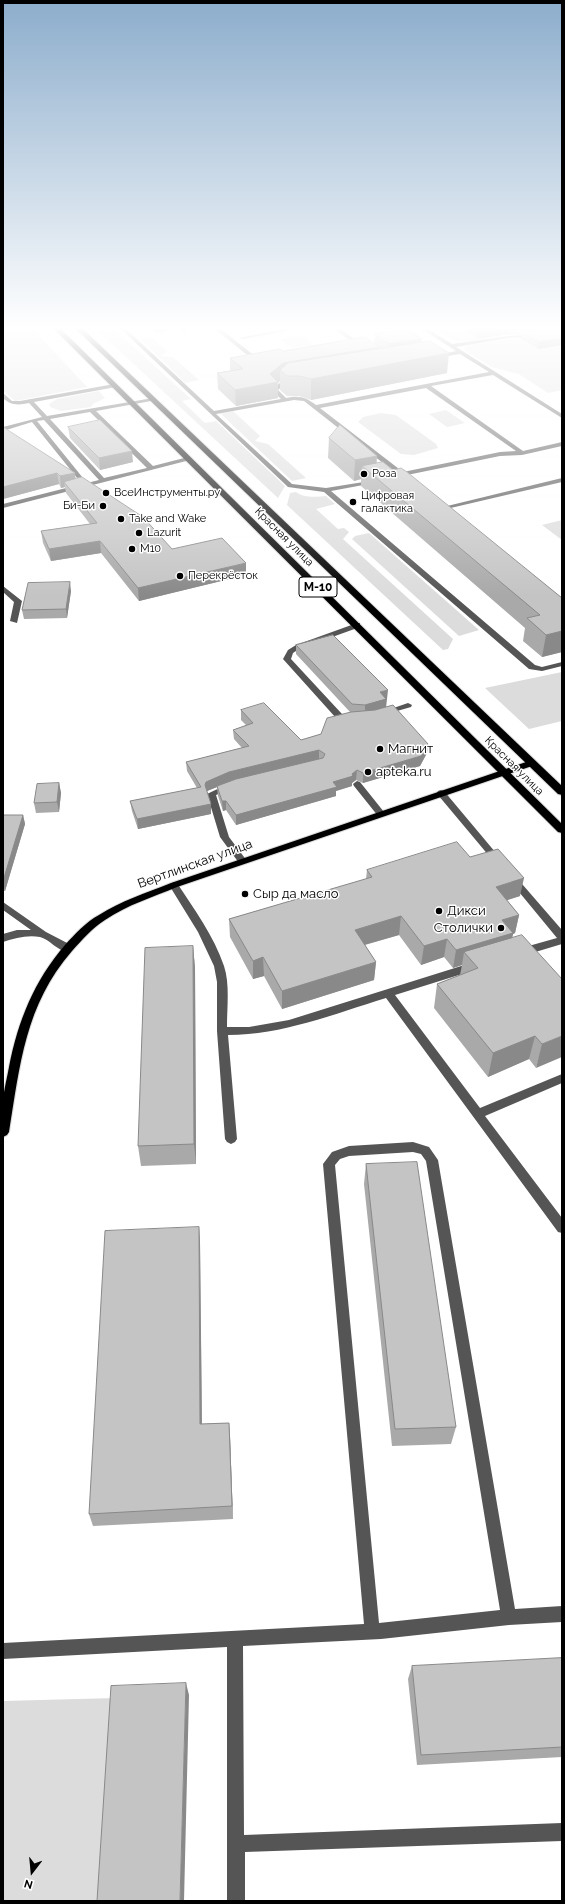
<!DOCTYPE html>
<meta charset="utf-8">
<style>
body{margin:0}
#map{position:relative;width:565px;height:1904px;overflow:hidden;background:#fff;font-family:Raleway,sans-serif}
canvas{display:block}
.frame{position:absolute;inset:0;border:4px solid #000;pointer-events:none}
.north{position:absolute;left:12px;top:1852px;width:40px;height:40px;-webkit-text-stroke:3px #fff;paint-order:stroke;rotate:196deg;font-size:11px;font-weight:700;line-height:16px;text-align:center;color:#000}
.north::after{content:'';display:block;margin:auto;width:14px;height:18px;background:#000;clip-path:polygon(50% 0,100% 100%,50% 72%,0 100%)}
</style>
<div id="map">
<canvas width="565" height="1904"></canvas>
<div class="frame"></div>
<div class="north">N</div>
</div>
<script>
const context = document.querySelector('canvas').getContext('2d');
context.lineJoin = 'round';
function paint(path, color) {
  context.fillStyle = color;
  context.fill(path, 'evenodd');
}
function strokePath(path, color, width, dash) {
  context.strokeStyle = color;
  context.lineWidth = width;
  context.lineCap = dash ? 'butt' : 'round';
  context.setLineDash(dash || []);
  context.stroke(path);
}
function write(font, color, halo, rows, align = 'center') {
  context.font = font + ' Raleway,sans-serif';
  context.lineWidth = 3;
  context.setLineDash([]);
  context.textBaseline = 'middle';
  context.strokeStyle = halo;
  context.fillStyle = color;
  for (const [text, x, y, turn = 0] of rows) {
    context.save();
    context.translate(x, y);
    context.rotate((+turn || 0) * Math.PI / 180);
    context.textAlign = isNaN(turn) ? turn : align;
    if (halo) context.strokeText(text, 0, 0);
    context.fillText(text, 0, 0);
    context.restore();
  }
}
paint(new Path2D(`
 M3 329H33L87 387 15 401 3 390Z
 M96 329H114L191 399 182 401 205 423 216 421 285 486 278 498Z
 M435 329H463L480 341H455Z
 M302 336 314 345 292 348 280 339Z
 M151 337 167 351 161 356 173 357 199 380 185 383 141 339Z
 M507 339H521L538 349 559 346 562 348V390L548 393 519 374 491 367 466 351 464 348 469 345Z
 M99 391 105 398 93 404 91 407 61 411 50 407 49 404 57 399Z
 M446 410 465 423 447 427 429 414Z
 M233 411 260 436 255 441 268 444 306 478 292 481 220 413Z
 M381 413 396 415 436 444 438 448 414 455 401 454 358 422 363 417Z
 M296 492C303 498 317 497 326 496L335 504 316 509 338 529 344 528 349 532 343 539 453 639 448 649 443 650 287 505 290 493Z
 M562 520V540L542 525Z
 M369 533 479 630 459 636 352 539 355 536Z
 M562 672V721L529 729 485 688Z
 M116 1698 103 1901H3V1701Z`), '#dcdcdc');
const major = new Path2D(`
 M532 760 536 763 535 765 177 887C153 897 127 905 105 920 92 928 82 940 72 951 25 1005 20 1065 9 1132L7 1135 3 1137C3 1125 2 1112 3 1100 4 1089 7 1078 9 1067 18 1021 34 981 65 945 75 934 86 922 99 915 121 901 146 893 171 883Z`);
const highway = new Path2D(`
 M54 329H61L562 824V833L558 832Z
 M76 329H83L562 786V795L558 794Z`);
strokePath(major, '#dbdbdb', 2);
strokePath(highway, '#dbdbdb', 2);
paint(new Path2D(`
 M73 329 58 331 56 330V329Z
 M121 329H126L214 411 281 399 272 390 283 380 292 378 295 380 294 381 287 382 278 390 286 398C299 395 306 397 316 405L489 372 460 354 434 358V356L456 351 422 329H428L452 344 508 336 554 333 562 337V340L553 336 508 338 456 347 562 414V418L493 375 431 386 523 451 562 442V446L522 455 500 456 407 475 408 477 405 479 401 477 395 478 392 476 397 474 304 401 294 400 216 414 292 484 326 488 376 480V482L374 483 331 491 535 665 542 667 562 662V666L542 671 529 669 324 492 288 487ZM426 388 516 451 500 452 403 472 320 408Z
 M215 329H221L261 361V363H257Z
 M284 329H297L242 339 240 338Z
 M334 329H340L366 347 361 348Z
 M114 384 116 385V387L34 402 47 416 153 398V400L151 401 96 411 153 466 188 457 191 459 190 460 3 508V504L82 484 32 422 3 431V427L42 417 29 403C19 405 11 406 3 398V393L12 401H20ZM90 412 147 468 104 478 50 419ZM44 420 99 480 87 483 37 421Z
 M562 478V482L442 510 439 508Z
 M3 586 22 601 17 623 10 621 14 602 3 592Z
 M357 623H360V627L299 649 293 653 291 659 342 714 354 720 350 722 336 718 283 659 288 650 296 645Z
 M408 703 412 705 411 707 383 715 379 713Z
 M357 781 360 782 384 812 385 814 384 816H378L354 786 353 784Z
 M230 783 234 786 233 788 216 795 229 837 247 861 242 864 239 863 220 837 207 794Z
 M441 790 444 791 501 859 503 861 501 863H495L438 795 437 793 438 791Z
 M513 876 516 877 562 930V944L522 956 518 955 517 952 518 949 557 938 510 881 508 879 510 877Z
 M174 882 177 883C194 909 214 936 224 966 230 984 227 1007 227 1027H249L289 1020 474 962 478 963 479 966 478 969 395 995 480 1108 562 1074V1083L485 1116 562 1218V1233L558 1232 386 998C334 1014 282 1035 228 1035L237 1139 235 1142 231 1144 227 1142 225 1139 217 1031V982L214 966 198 932 169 885Z
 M3 902 46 932 71 945 72 948 71 951C59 954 50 939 40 937 27 935 15 938 3 942V934L17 930H31L3 910Z
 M413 1142 429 1147 438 1160 515 1609 562 1606V1622L509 1625 381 1639 243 1646 244 1835 562 1823V1841L245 1852V1901H227V1647L3 1659V1643L364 1624 323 1164 332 1152 349 1146ZM413 1152 421 1154 426 1161 500 1610 379 1623 335 1165 340 1159 349 1156Z`), '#555');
paint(major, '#000');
paint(highway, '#000');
paint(new Path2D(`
 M151 329H176L155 333Z
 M463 329H562V345L538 349 521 339 522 334H508L478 339Z
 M375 334 422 339 421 342 447 373 311 400 299 396H287L280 390V381L278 383V398L236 406 218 389 217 373 230 371V358L283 351 374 343Z
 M3 427 172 549 246 575 139 601 101 553 51 561 43 543 41 531 90 524 66 493 65 487 61 488 59 484 3 499Z
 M68 427 133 462 100 470 70 438Z
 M329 438 376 463 393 470 562 598V652L542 657 523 641 525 628 361 486V479L354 481 328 458Z
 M71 591 67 618 24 619 22 610Z
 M296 645 387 699H386V707L428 744 427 753 420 766 363 783 356 780 352 783V786L336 791V796L236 825 226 810 223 811 218 796 217 787 207 791 211 814 138 829 132 811 130 801 197 788 187 771 186 762 242 748 234 739 233 730 246 725 241 720V710L301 740 321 734 350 712 296 654Z
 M59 783 61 793 59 812 36 813 34 803Z
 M3 815H23L25 824 5 891H3Z
 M470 857 520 896 507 900 519 915 515 933 513 934 512 938 562 979 536 1068 529 1059 488 1077 434 1008 437 984 460 975 462 965 453 968 444 957 421 965 399 935 365 945 376 962 374 980 282 1009 264 976 253 979 230 937 229 919 366 879 367 870Z
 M193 946 195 968 196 1164 141 1166 138 1146Z
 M366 1164 456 1427 451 1444 392 1446 364 1184Z
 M199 1227 200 1242 202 1424 229 1423 230 1436 233 1519 93 1526 89 1514Z
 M562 1658V1757L417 1765 408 1679 412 1666Z`), '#a9a9a9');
paint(new Path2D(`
 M155 329H176L155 333Z
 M180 329H192L180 332Z
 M496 329H509L508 334 478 339V332Z
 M562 338V345L538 349 539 342Z
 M422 339 420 355 388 360 389 344Z
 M380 347 379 362 280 370V381L278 383V398L236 406 235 390 270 374 283 363Z
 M449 353 447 373 311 400V379Z
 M132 451 133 462 100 470 99 458Z
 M377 456 376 477 362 466 361 479 354 481 355 460Z
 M57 473 59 484 3 499V487Z
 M75 473 76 484 64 482 65 487 61 488 60 476Z
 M100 541 101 553 51 561 49 549Z
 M246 563V575L139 601 138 588Z
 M70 582 71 591 67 618 66 609Z
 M562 631V652L542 657 546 635Z
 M388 690 386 708 365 714V705L380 692Z
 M428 744 427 753 420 766 363 783V773Z
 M319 750V760L230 782 207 791 205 785 206 782 229 772Z
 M357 770 356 780 352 783V786L336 791V796L236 825V815L333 782 352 774Z
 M59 783 61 793 59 812 57 802Z
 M222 801H226V810L223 811Z
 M211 804V814L138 829 137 819Z
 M23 815 25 824 5 891 3 881Z
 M524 878 520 896 492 905 496 887Z
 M519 915 515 933 513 934 509 951 464 952 462 965 453 968 456 950 502 920Z
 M401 916 399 935 353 948 355 930Z
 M447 939 444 957 421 965 424 946Z
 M193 946 195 968 196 1164 194 1144Z
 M263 957 264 976 253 979V961Z
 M376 962 374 980 282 1009V991Z
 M535 1036 529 1059 488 1077 493 1053Z
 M562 1036V1057L536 1068 542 1044Z
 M199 1227 200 1242 202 1438 200 1424Z
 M229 1423 230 1436 233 1519 232 1506Z
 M186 1683 189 1695 184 1901H180Z`), '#898989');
const building = new Path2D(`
 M401 329H406L422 339 389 344 375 334Z
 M474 329H496L478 332Z
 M554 331 562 333V338L539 342 522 332Z
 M365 337 380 347 283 363 270 374 278 382 235 390 217 373 243 369 230 358 280 349 283 351Z
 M430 341 449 353 311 379 299 376H287L280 370 288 363Z
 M100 420 132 451 99 458 68 427Z
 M340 425 377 456 355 460 329 438Z
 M3 427 75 473 60 476 57 473 3 487Z
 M383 462 393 470 401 468 407 472 562 598V631L546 635 527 618 540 615 362 466Z
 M82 477 143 517 172 549 222 538 246 563 138 588 100 541 49 549 41 531 97 523 64 482Z
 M70 582 66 609 22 610 28 583Z
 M333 635 388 690 380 692 386 699 365 705 352 704 296 645Z
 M264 703 301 740 321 734 327 718 351 712 375 710 393 705 428 744 421 756 363 773 357 770 352 774 353 776 333 782 337 787 236 815 226 801H222L217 786 236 779 323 758 325 754 319 750 229 772 206 782 205 785 211 804 137 819 130 801 201 787 186 762 249 746 233 730 253 723 241 710Z
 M59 783 57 802 34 803 37 784Z
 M3 815H23L3 881Z
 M457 842 470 857 498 849 524 878 496 887 519 915 502 920 513 933 456 950 447 939 424 946 401 916 355 930 376 962 282 991 263 957 253 961 229 919 372 877 367 870Z
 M522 935 562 979V1036L542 1044 535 1036 493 1053 437 984 478 968 464 952Z
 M193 946 194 1144 138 1146 145 948Z
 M417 1162 456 1427 395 1429 366 1164Z
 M199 1227 200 1424 229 1423 232 1506 89 1514 105 1231Z
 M562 1658V1747L421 1755 412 1666Z
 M186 1683 180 1901H97L111 1686Z`);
paint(building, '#c4c4c4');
strokePath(building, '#898989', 1);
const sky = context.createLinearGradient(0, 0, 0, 596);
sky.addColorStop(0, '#8cadcc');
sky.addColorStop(0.55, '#fff');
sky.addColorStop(1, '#ffffff00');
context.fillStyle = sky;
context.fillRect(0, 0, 565, 596);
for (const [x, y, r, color] of [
 [364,474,4,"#000"],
 [106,493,4,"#000"],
 [353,502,4,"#000"],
 [103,506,4,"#000"],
 [121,519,4,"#000"],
 [139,533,4,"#000"],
 [132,549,4,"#000"],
 [180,576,4,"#000"],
 [380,749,4,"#000"],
 [368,772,4,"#000"],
 [245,894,4,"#000"],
 [439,911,4,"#000"],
 [501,928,4,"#000"]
]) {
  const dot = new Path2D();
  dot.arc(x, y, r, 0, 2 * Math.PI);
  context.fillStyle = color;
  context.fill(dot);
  strokePath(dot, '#fff', 1.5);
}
write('11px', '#000', '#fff', [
 ["Роза",372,474],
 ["ВсеИнструменты.ру",114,493],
 ["Цифровая",361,496],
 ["галактика",361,509],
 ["Би-Би",95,506,"right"],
 ["Take and Wake",129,519],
 ["Lazurit",147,533],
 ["М10",140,549],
 ["Перекрёсток",188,576]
], 'left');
write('11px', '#000', '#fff', [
 ["Красная улица",284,537,45],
 ["Красная улица",514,766,45]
]);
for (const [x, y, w] of [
 [318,587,38]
]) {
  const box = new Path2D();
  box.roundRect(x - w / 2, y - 10, w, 20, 3);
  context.fillStyle = '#fff';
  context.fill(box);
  strokePath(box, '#000', 1);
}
write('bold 12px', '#000', null, [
 ["М-10",318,587]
]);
write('13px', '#000', '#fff', [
 ["Магнит",388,749],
 ["apteka.ru",376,772],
 ["Сыр да масло",253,894],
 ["Дикси",447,911],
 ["Столички",493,928,"right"]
], 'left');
write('13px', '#000', '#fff', [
 ["Вертлинская улица",195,864,-20]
]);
</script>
